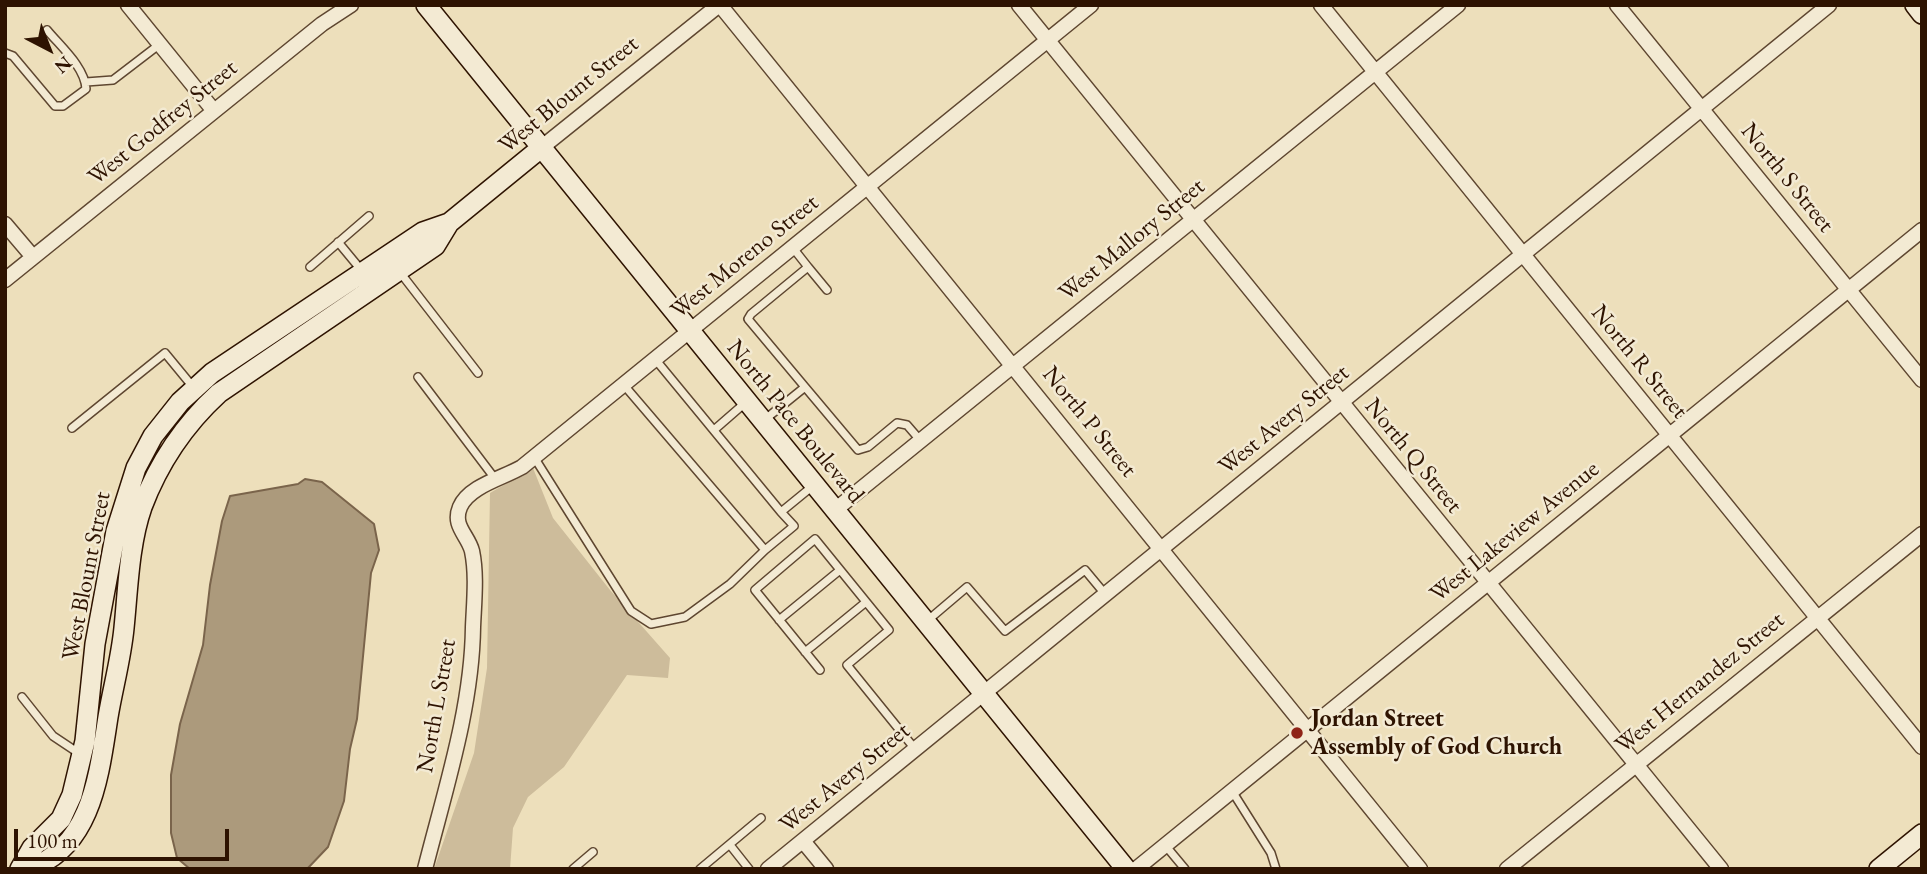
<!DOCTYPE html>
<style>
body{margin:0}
#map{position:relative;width:1927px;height:874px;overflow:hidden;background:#eddfbb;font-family:"EB Garamond",serif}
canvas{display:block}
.frame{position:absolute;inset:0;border:7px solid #2e1301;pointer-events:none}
.north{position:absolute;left:14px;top:14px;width:70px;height:70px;-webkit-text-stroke:5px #f3ead3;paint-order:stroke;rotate:138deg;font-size:19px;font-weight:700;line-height:28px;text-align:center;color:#2e1301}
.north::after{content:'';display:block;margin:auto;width:24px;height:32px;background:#2e1301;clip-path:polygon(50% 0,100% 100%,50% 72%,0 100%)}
.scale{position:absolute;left:14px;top:829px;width:215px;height:32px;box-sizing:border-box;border:4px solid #2e1301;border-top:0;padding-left:9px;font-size:21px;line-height:24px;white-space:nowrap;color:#2e1301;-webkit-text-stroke:5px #f3ead3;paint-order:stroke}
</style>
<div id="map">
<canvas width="1927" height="874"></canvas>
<div class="frame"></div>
<div class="north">N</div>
<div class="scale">100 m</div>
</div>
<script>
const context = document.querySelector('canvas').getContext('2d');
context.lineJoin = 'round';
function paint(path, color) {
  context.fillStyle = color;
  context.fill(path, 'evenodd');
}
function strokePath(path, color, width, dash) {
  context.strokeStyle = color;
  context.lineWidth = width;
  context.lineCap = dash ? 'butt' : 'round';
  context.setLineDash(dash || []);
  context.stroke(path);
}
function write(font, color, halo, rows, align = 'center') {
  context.font = font + ' "EB Garamond",serif';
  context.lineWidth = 5;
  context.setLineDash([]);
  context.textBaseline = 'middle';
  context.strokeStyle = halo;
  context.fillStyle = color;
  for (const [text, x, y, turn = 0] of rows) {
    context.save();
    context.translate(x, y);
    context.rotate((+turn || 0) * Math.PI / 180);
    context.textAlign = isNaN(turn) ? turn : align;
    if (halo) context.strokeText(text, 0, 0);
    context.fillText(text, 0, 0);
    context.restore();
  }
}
paint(new Path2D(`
 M533 468 553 518 610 590 670 658 668 678 627 675 564 767 528 797 513 828 510 869H434L474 753 487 668 490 493Z`), '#cdbc9b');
const water = new Path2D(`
 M305 479 322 482 374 524 379 550 371 573 357 719 350 749 344 801 328 847 307 869H190L177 858 171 833V775L180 724 203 645 210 585 222 521 230 496 298 484Z`);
paint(water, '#ac9a7c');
strokePath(water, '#7a644b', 2);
const lane = new Path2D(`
 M5 53 13 56 55 106H63L86 89C85 67 60 46 47 30
 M86 82 113 80 160 44
 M338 242 362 271
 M793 248 808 267 751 314 748 319 805 387
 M310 267 369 216
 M808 267 827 290
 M399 271 478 373
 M655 359 781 512 814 485
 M418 377 496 480
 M623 384 765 550 794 526 781 512
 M763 421 805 387 858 450 868 447 897 423 907 425 920 440
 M72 428 165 353 193 387
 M714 430 745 403
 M534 457 631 611 651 624 685 617 730 584 765 550
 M779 620 840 570
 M927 621 967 587 1005 631 1085 570 1105 594
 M805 652 866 602
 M820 670 755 590 815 539 889 630 847 665 915 749
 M22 697 53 736 80 754
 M1232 791 1271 853 1276 869
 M730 845 749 869
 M1165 845 1185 869
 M573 869 593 852
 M700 869 761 818`);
const street = new Path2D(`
 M128 5 214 111
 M720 5 1420 869
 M1019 5 1721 869
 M1321 5 1922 747
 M1617 5 1922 380
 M541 148 719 5
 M5 224 33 257
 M5 280 322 24 351 5
 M835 510 1458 5
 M803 841 826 869
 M425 869C445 790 472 708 473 627 474 602 477 575 472 551 468 535 452 526 460 507 469 486 503 478 522 467L1091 5
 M768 869 1829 5
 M1136 869 1922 230
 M1507 869 1922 534`);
const secondary = new Path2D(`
 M426 5 1126 869
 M1915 5 1922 14
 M20 869 32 848 61 819 72 795 85 741 95 644 116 531 136 468 153 436 180 402 212 373 423 232 449 223
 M28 869C92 848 99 774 108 717 113 687 121 659 124 628 128 589 129 544 142 507 159 462 184 425 219 393L435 246 449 223 541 148
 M1879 869 1922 834`);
strokePath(lane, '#5e4630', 10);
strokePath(street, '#5e4630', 17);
strokePath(secondary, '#2e1301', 22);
strokePath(lane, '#f3ead3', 7);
strokePath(street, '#f3ead3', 14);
strokePath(secondary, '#f3ead3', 19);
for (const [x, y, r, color] of [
 [1297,733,7,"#8f2418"]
]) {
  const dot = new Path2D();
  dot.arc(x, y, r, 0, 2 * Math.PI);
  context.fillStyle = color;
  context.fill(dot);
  strokePath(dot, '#f3ead3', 2.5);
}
write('24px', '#2e1301', '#f3ead3', [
 ["West Blount Street",569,95,-39],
 ["West Godfrey Street",163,123,-39],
 ["North S Street",1787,178,51],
 ["West Mallory Street",1132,240,-39],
 ["West Moreno Street",745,257,-39],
 ["North R Street",1639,362,51],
 ["West Avery Street",1284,420,-39],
 ["North Pace Boulevard",795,422,51],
 ["North P Street",1089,422,51],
 ["North Q Street",1413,456,51],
 ["West Lakeview Avenue",1515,532,-39],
 ["West Blount Street",87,576,-79],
 ["West Hernandez Street",1700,683,-39],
 ["North L Street",437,706,-80],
 ["West Avery Street",845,778,-39]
]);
write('bold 24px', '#2e1301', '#f3ead3', [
 ["Jordan Street",1311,719],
 ["Assembly of God Church",1311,747]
], 'left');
</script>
